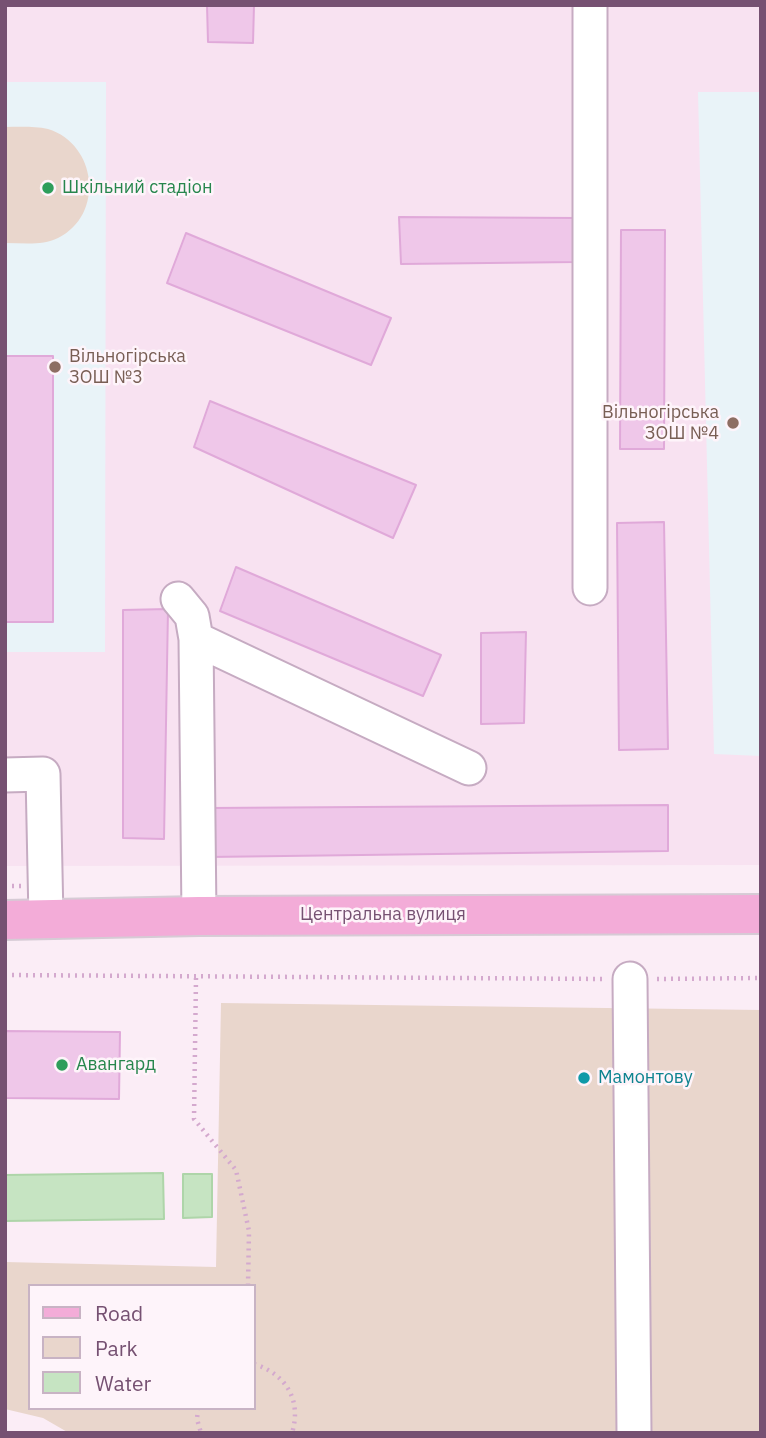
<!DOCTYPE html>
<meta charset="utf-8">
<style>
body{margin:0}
#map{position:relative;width:766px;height:1438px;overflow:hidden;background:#fbedf6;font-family:"IBM Plex Sans",sans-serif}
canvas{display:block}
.frame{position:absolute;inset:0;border:7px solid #765172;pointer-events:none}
.legend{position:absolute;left:28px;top:1284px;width:228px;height:126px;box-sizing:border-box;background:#fef4fa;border:2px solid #c8b3c4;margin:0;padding:9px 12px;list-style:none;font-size:21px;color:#765172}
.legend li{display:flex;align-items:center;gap:14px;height:35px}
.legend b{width:35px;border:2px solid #c8b3c4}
</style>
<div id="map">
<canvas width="766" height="1438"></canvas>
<div class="frame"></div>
<ul class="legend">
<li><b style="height:9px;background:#f3acd8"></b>Road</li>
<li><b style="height:19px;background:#e9d6cc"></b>Park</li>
<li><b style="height:19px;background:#c6e4c2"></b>Water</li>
</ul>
</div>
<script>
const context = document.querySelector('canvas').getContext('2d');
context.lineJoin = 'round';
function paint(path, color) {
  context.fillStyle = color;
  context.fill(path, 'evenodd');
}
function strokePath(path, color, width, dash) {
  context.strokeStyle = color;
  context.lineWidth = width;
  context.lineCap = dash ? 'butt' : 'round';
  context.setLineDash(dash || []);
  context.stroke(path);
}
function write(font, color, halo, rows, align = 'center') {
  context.font = font + ' "IBM Plex Sans",sans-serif';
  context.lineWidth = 5;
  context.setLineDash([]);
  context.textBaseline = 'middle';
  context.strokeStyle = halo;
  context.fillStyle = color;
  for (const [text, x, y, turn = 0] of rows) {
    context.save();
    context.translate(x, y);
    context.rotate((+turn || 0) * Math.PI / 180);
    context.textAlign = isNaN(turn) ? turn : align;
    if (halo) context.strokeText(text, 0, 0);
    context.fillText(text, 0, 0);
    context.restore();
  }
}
paint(new Path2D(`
 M5 5H761V865L5 866Z`), '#f8e2f1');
paint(new Path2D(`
 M5 82H106L105 652H5Z
 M698 92H761V756L714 754Z`), '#e9f3f8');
paint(new Path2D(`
 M5 127C19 127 34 126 48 129 97 144 105 215 58 238 42 246 23 243 5 243Z
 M221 1003 761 1010V1433H69L43 1418 5 1409V1262L216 1267ZM30 1286H254V1408H30Z`), '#e9d6cc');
const water = new Path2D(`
 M163 1173 164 1219 5 1221V1175Z
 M183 1174H212V1217L183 1218Z`);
paint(water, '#c6e4c2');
strokePath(water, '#aed5a9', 2);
const building = new Path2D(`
 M207 5H254L253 43 208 42Z
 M399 217 577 218 576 262 401 264Z
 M621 230H665L664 449H620Z
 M186 233 391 318 371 365 167 283Z
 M5 356H53V622H5Z
 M210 401 416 485 393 538 194 447Z
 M664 522 668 749 619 750 617 523Z
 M236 567 441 655 423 696 220 611Z
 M168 609 164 839 123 838V610Z
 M526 632 524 723 481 724V633Z
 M668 805V851L208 857 209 808Z
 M5 1031 120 1032 119 1099 5 1098Z`);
paint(building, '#efc7e9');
strokePath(building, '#e0a9d9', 2);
const minor = new Path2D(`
 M590 5V588
 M178 599 192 616 196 639 199 916
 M196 639 469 768
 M5 775 43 774 46 919
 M630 979 634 1433`);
const major = new Path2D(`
 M5 920 199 916 761 914`);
strokePath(minor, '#c6abc2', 37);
strokePath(major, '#d6cbd5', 42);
strokePath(new Path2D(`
 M5 886H21
 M5 975 606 979
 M196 978 194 1119 236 1170 249 1231 248 1286
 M657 979 761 978
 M254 1364C286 1374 302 1400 292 1433
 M198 1408 197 1419 201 1433`), '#d4a9ce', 4.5, [2, 5]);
strokePath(minor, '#fff', 33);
strokePath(major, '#f3acd8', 38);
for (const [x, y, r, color] of [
 [48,188,7,"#2e9e5b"],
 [55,367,7,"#8d6e63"],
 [733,423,7,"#8d6e63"],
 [62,1065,7,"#2e9e5b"],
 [584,1078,7,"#0f9aa8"]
]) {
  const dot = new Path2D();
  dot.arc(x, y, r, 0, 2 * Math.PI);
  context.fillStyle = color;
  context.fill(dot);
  strokePath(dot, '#fef4fa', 2.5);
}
write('18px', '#27864d', '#fef4fa', [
 ["Шкільний стадіон",62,188],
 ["Авангард",76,1065]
], 'left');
write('18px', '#785e54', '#fef4fa', [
 ["Вільногірська",69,357],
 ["ЗОШ №3",69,378],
 ["Вільногірська",719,413,"right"],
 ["ЗОШ №4",719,434,"right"]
], 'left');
write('18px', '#765172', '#fef4fa', [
 ["Центральна вулиця",383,915]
]);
write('18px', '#0d838f', '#fef4fa', [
 ["Мамонтову",598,1078]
], 'left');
</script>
